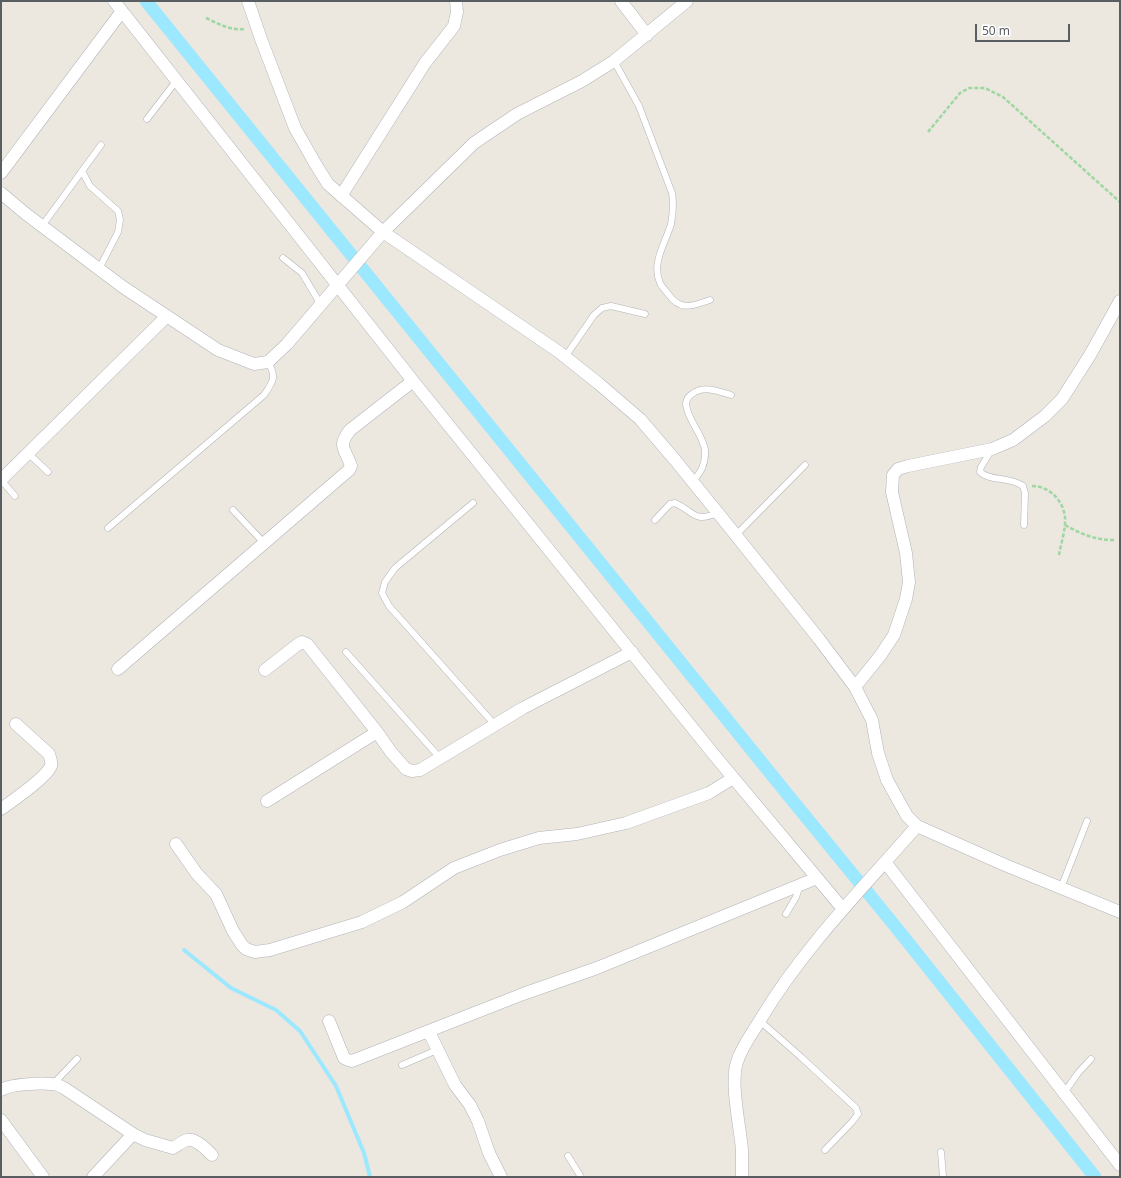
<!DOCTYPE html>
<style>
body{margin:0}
#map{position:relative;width:1121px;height:1178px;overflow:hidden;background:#ece7df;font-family:"Noto Sans",sans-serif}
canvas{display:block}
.frame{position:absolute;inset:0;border:2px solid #585e61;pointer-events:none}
.scale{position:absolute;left:975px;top:24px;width:95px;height:18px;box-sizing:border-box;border:2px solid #585e61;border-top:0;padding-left:5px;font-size:12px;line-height:14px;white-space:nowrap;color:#585e61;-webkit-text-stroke:3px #fff;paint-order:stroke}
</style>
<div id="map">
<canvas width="1121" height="1178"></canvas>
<div class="frame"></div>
<div class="scale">50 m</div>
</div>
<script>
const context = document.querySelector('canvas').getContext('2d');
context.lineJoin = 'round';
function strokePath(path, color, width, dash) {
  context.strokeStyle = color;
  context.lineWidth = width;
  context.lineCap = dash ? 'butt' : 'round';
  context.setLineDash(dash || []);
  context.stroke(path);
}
strokePath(new Path2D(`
 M184 950 231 988 276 1010 300 1031 336 1086 364 1153 370 1177`), '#9ce8ff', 4);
strokePath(new Path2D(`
 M146 1 788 795 895 926 1095 1177`), '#9ce8ff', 13);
const lane = new Path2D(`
 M614 61 639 106 672 193C674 204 673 213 671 224 666 242 651 263 660 283 662 287 666 291 669 295 681 312 694 305 710 300
 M147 119 177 80
 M82 171 90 186 118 211 120 220 118 232 99 269
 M42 226 101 145
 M283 258 302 273 321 305
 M565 357 594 315 602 308 611 306 645 314
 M992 449 981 467 980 472C989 481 1011 477 1023 486L1025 493 1024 525
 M28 453 48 472
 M1 480 15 496
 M693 481C701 472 706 464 705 450 703 435 687 419 686 404 686 400 689 396 692 394 704 385 718 391 731 395
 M473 503 395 568 385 582 382 593 389 606 495 725
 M233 510 264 543
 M655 520 670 504 675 503C695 512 693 523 718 513
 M108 528 264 395C273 382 277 377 268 362
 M736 535 805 465
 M346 652 440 758
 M1061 888 1087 821
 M786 914 796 897 800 885
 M760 1021 801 1057 856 1108 858 1114 852 1122 825 1150
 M402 1065 437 1050
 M53 1084 77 1059
 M1064 1093 1078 1073 1091 1059
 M941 1152 943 1177
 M568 1156 581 1177`);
const street = new Path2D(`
 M114 1 413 381 715 756 843 909
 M248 1 261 39 295 128 316 165 328 184 383 232 559 352 598 383 640 419 675 460 718 513 819 639 855 687 872 720 878 753 887 780 907 816 917 826 1005 865 1120 912
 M621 1 647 35
 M1 173 122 11
 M1 193 26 214 123 287 218 350 254 364 268 362 287 344 383 232 474 143 517 114 582 81 614 61 687 1
 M341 196 425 63 454 26 457 12 456 1
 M1 480 167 316
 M118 669 349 470 351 466C345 448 337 447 350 430L413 381
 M265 670 297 645 302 642 307 644 377 732 391 752 406 769 412 771 420 770 523 708 632 652
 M855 687 880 656 894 635 906 599 909 582 906 553 892 492 893 475 898 469 908 466 992 449 1013 440 1045 416 1062 399 1090 355 1120 301
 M267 801 377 732
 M1 809C12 801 46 778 51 766 52 762 50 757 49 754L16 724
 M176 844 197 874 216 894 233 931 242 945 246 949 255 952 270 950 362 922 403 902 454 868 500 850 539 838 577 834 626 823 709 793 733 778
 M885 862 1120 1165
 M329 1021 344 1058 348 1060 352 1061 523 994 597 968 817 878
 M429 1032 455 1085 470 1105 478 1121 489 1153 501 1177
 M1 1090C10 1084 40 1083 52 1084 56 1084 60 1086 64 1088L133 1134 145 1140 173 1148C177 1146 182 1141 187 1140 196 1138 206 1149 212 1155
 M1 1120 43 1177
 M93 1177 133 1134
 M742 1177C742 1168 742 1159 742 1150 740 1126 730 1083 737 1062 742 1046 754 1031 762 1017 805 946 863 888 917 826`);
strokePath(lane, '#b0b4b8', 7);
strokePath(street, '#b0b4b8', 13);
strokePath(new Path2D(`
 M206 18C219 24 231 31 245 29
 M928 132 960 93 969 88H985L1003 97 1120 202
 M1032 486C1049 486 1063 500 1065 517 1066 529 1061 543 1059 555
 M1065 525C1081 534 1095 540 1114 540`), '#9dd7a1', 2.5, [4, 2]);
strokePath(lane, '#fff', 6);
strokePath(street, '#fff', 12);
</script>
